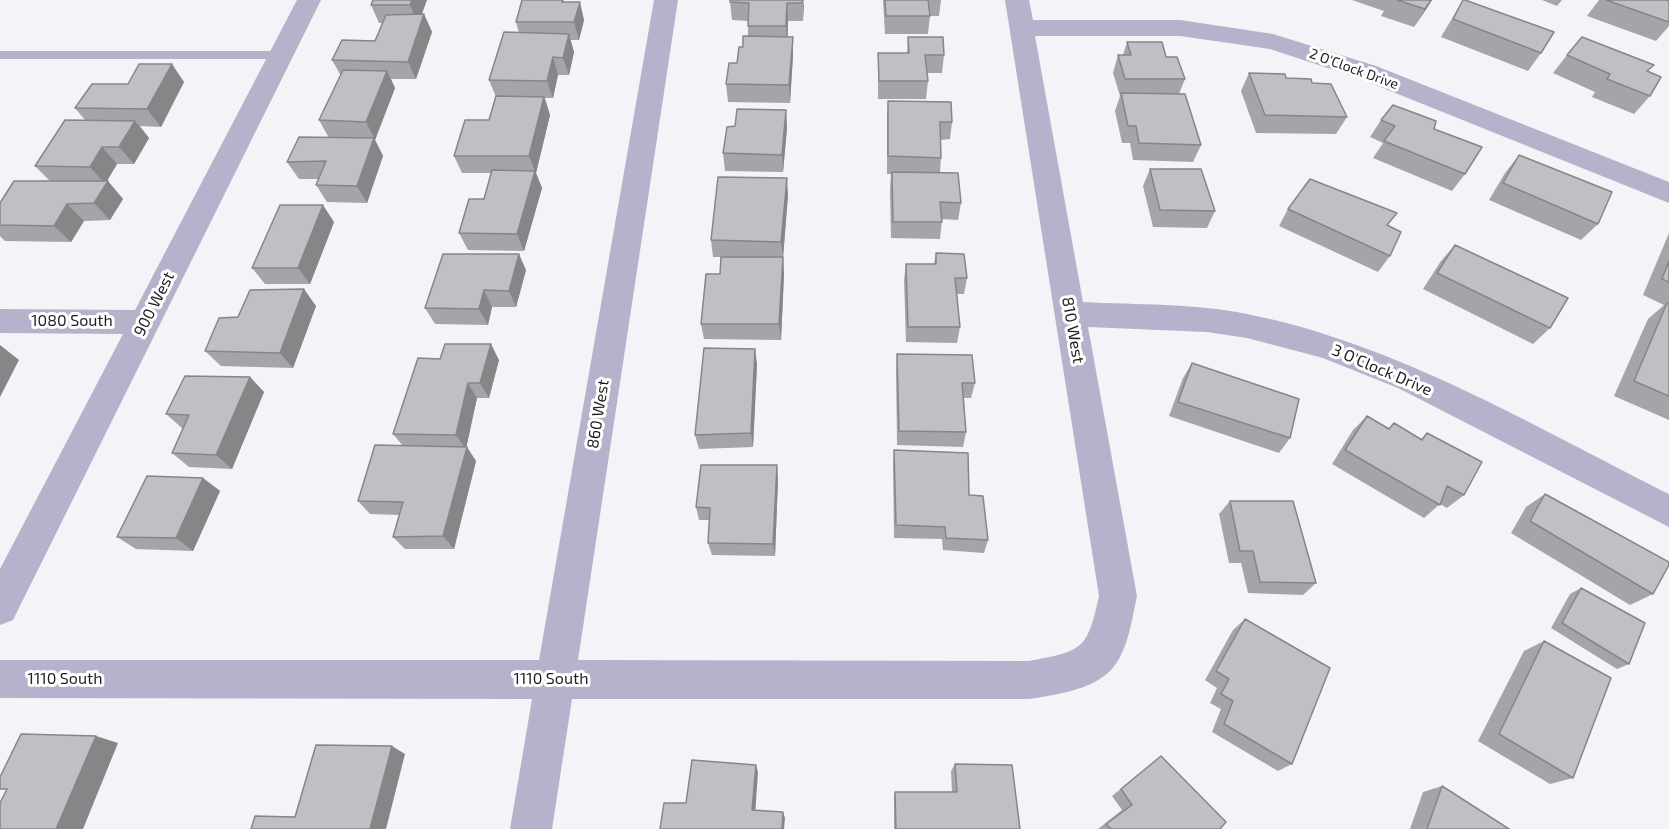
<!DOCTYPE html>
<style>
body{margin:0}
canvas{display:block;background:#f4f3f7}
</style>
<canvas width="1669" height="829"></canvas>
<script>
const context = document.querySelector('canvas').getContext('2d');
context.lineJoin = 'round';
function paint(path, color) {
  context.fillStyle = color;
  context.fill(path, 'evenodd');
}
function strokePath(path, color, width, dash) {
  context.strokeStyle = color;
  context.lineWidth = width;
  context.lineCap = dash ? 'butt' : 'round';
  context.setLineDash(dash || []);
  context.stroke(path);
}
function write(font, color, halo, rows, align = 'center') {
  context.font = font + ' "Exo 2",sans-serif';
  context.lineWidth = 6;
  context.setLineDash([]);
  context.textBaseline = 'middle';
  context.strokeStyle = halo;
  context.fillStyle = color;
  for (const [text, x, y, turn = 0] of rows) {
    context.save();
    context.translate(x, y);
    context.rotate((+turn || 0) * Math.PI / 180);
    context.textAlign = isNaN(turn) ? turn : align;
    if (halo) context.strokeText(text, 0, 0);
    context.fillText(text, 0, 0);
    context.restore();
  }
}
paint(new Path2D(`
 M0 51H281L288 55 281 59H0Z`), '#b8b1cc');
paint(new Path2D(`
 M297 0H321L13 620 0 625V569L123 334 0 333V309L135 310Z
 M654 0H678L578 660 1029 661C1083 651 1087 650 1099 596L1005 0H1029L1033 20H1180L1273 34 1376 66 1669 182V203L1358 78 1270 49 1180 36H1035L1083 302C1138 305 1194 303 1247 314 1395 343 1535 427 1669 494V527L1398 388 1323 358 1247 338 1207 332 1088 327 1137 596C1132 619 1128 652 1111 670 1092 690 1055 695 1029 699H572L552 829H510L532 699 0 698V660H539Z`), '#b8b1cc');
paint(new Path2D(`
 M427 0 422 14H424L432 32 416 79H391L395 88 375 140 383 156 367 203 327 202 316 185 319 179H299L287 162 329 138 319 120 341 76 332 60 375 41 382 23H379L371 5Z
 M803 0V21H788V37H793V55L790 103 728 102 726 84 737 63 748 36V21L732 20 730 2Z
 M883 0H941L939 16H930L928 34H885Z
 M1352 0H1432L1414 27 1381 16 1384 11Z
 M1463 0 1541 53 1528 71 1441 37Z
 M1542 0H1562L1557 6Z
 M1599 0H1666L1669 1V26L1656 41 1587 16Z
 M570 2 584 20 579 40H570L574 52 569 75H558L553 98H545L550 115 536 173 542 188 524 251 468 250 459 233 484 199 491 173H462L454 156 489 120 496 97 489 80 519 33 516 22Z
 M908 37 944 55 942 73H927L928 81 926 99H878V53H907Z
 M1127 42 1166 57 1185 79 1179 94 1201 145 1193 162 1133 160 1130 143H1122L1115 111 1120 96 1113 73 1118 55H1123Z
 M1567 55 1648 71 1650 96 1634 114 1592 97 1595 92 1553 73Z
 M1249 73 1286 78 1312 83 1347 117 1336 134 1256 133 1241 91Z
 M184 82 161 127 140 126 149 138 134 164H117L107 181 123 199 110 220 84 221 71 242 5 241 0 236V203L50 181 35 166 85 120 75 108Z
 M888 101 952 122 950 139 940 140 941 158 940 172 961 203 958 220 942 219 940 239 891 238 890 189 891 174H887V118Z
 M786 110 787 128 783 172 725 171 723 153 735 126Z
 M1381 120 1434 129 1465 174 1452 191 1373 158 1383 143 1370 137Z
 M1519 155 1598 224 1581 240 1489 200 1505 173Z
 M1150 169 1215 211 1207 228 1153 227 1143 186Z
 M788 195 783 257 784 274 781 340 704 339 701 324 720 274 723 257H713L711 240Z
 M1288 209 1390 256 1378 272 1279 226Z
 M334 222 310 284H265L252 268Z
 M1669 233V420L1614 396 1648 319 1664 305 1643 295Z
 M1455 245 1550 328 1533 344 1423 289 1441 261Z
 M936 253 967 278 964 294H957L960 327 957 343 906 342 904 280 906 264H934Z
 M526 270 516 307H492L488 325 435 324 425 308Z
 M316 306 293 368 221 366 205 351 238 317Z
 M897 354 975 383 971 398H964L966 432 963 447 897 445 896 369Z
 M499 360 489 398H477L466 447 476 461 454 549H405L393 537 399 515 370 514 358 501 403 446 393 434Z
 M1192 363 1290 438 1279 453 1169 416 1183 378Z
 M757 364 753 447 699 449 695 435Z
 M250 377 264 392 232 469 189 467 172 453 183 429 166 414Z
 M1367 416 1389 428 1421 439 1427 433 1464 495 1447 508 1440 504 1424 518 1332 464 1353 430Z
 M894 450 969 495 988 540 984 553 943 550 942 539 894 538 893 464Z
 M203 478 220 491 193 551 136 549 117 537Z
 M778 479 775 556 712 555 708 543 710 520H699L696 507Z
 M1545 494 1653 594 1630 605 1511 533 1526 507Z
 M1230 501 1316 583 1303 595 1248 593 1241 563H1229L1219 514Z
 M1581 588 1629 664 1617 669 1551 628 1570 594Z
 M1245 619 1292 764 1278 771 1212 732 1221 709 1210 703 1217 688 1205 680 1233 630Z
 M1544 641 1573 778 1550 784 1478 741 1524 651Z
 M1161 756 1220 829H1098L1122 810 1112 796Z
 M955 764 1020 829H894V798L895 792H952L951 771Z
 M1442 786 1509 829H1410L1423 792Z`), '#a5a4a8');
paint(new Path2D(`
 M412 0H427L418 23 410 5Z
 M803 0 804 6 803 21Z
 M1431 0H1432L1425 11 1414 27Z
 M580 2 584 20 579 40 574 22Z
 M787 3 788 21 787 44 786 26Z
 M424 14 432 32 416 79 408 62Z
 M569 34 574 52 569 75 563 58Z
 M793 37V55L790 103 789 85Z
 M553 57 558 75 553 98 547 81Z
 M172 64 184 82 161 127 147 109Z
 M387 71 395 88 375 140 366 122Z
 M544 97 550 115 536 173 542 188 524 251 517 234 535 171 529 156Z
 M786 110 787 128 783 172 782 155Z
 M135 121 149 138 134 164 119 147Z
 M374 138 383 156 367 203 357 186Z
 M102 147 117 164 105 184 90 167Z
 M787 178 788 195 783 258 781 242Z
 M108 181 123 199 110 220 94 203Z
 M67 204 84 221 71 242 54 226Z
 M323 205 334 222 310 284 298 268Z
 M519 254 526 270 516 307 509 291Z
 M783 257 784 274 781 340 779 324Z
 M304 289 316 306 293 368 280 353Z
 M484 290 492 307 488 325 479 309Z
 M491 344 499 360 489 398 480 383Z
 M0 345 19 360 0 397Z
 M755 349 757 364 753 447 751 433Z
 M250 377 264 392 232 469 216 455Z
 M468 383 477 398 466 449 456 435Z
 M467 447 476 461 454 549 443 536Z
 M777 465 778 479 775 556 773 544Z
 M203 478 220 491 193 551 176 538Z
 M96 736 118 743 83 829H56Z
 M392 746 405 754 386 829H370Z
 M756 765 758 772 755 816 752 810Z
 M783 812 785 818 784 829H782Z`), '#868688');
const building = new Path2D(`
 M373 0H412L410 5H371Z
 M522 0H563L562 2H580L574 22H516Z
 M730 0H803L802 3H787L786 26H748L749 3 730 2Z
 M885 0H928L930 16H886Z
 M1397 0H1431L1425 9Z
 M1463 0H1465L1554 32 1541 53 1453 19Z
 M1606 0H1666L1669 1V22Z
 M424 14 408 62 332 60 342 40 375 41 386 15Z
 M504 32 569 34 563 58 553 57 547 81 489 80Z
 M743 36 793 37 789 85 726 84 729 63H737L739 47H743Z
 M908 37H943L944 55H925L928 81H879L878 53H909Z
 M1582 37 1654 65 1647 71 1661 77 1650 96 1607 79 1610 74 1567 55Z
 M1127 42H1162L1166 57H1177L1185 79H1125L1118 55H1131Z
 M139 64H172L147 109 75 108 92 84H128Z
 M343 70 387 71 366 122 319 120Z
 M1249 73 1285 74 1286 78 1311 79 1312 83 1331 84 1347 117 1265 115Z
 M1121 93 1185 94 1201 145 1139 143 1136 126H1128Z
 M496 96 544 97 529 156H454L465 120H489Z
 M888 101 951 102 952 122H940L941 158 888 156Z
 M1393 105 1436 121 1434 129 1482 147 1465 174 1384 141 1395 126 1381 120Z
 M737 109 786 110 782 155 723 153 727 127 735 126Z
 M65 120 135 121 119 147H102L90 167 35 166Z
 M299 137 374 138 357 186 316 185 326 161 287 162Z
 M1519 155 1612 192 1598 224 1503 183Z
 M1150 169H1201L1215 211 1160 210Z
 M492 170 535 171 517 234 459 233 469 199H484Z
 M892 172 958 173 961 203 940 202 942 222H893Z
 M718 177 787 178 781 242 711 240Z
 M1310 179 1397 213 1387 225 1401 232 1390 256 1288 209Z
 M14 181H108L94 203 67 204 54 226 0 225V203Z
 M280 205H323L298 268H252Z
 M1455 245 1568 298 1550 328 1437 273Z
 M936 253 964 254 967 278H955L960 327H908L906 264H936Z
 M443 254H519L509 291 484 290 479 309 425 308Z
 M721 257H783L779 324H701L706 274H720Z
 M1669 261V282L1662 279Z
 M304 289 280 353 205 351 219 318 238 317 250 290Z
 M1667 303 1669 304V396L1634 381Z
 M445 344H491L480 383H468L456 435 393 434 418 358 440 359Z
 M704 348 755 349 751 433 695 435Z
 M897 354 972 355 975 383H962L966 432 899 431Z
 M1192 363 1299 399 1290 438 1178 402Z
 M185 376 250 377 216 455 172 453 189 415 166 414Z
 M1367 416 1389 429 1394 423 1422 440 1427 433 1482 462 1464 495 1447 486 1440 505 1345 450Z
 M375 445 467 447 443 536 393 537 403 502 358 501Z
 M894 450 968 453 969 495 983 496 988 540 946 538 945 527 896 525Z
 M701 465H777L773 544 708 543 710 508 696 507Z
 M147 476 203 478 176 538 117 537Z
 M1545 494 1669 562V565L1653 594 1530 521Z
 M1230 501H1293L1316 583 1260 582 1253 551H1240Z
 M1581 588 1645 623 1629 664 1562 623Z
 M1245 619 1330 668 1292 764 1224 724 1233 701 1221 694 1229 679 1216 671Z
 M1544 641 1611 678 1573 778 1499 734Z
 M21 734 96 736 56 829H0V803L7 789H0V777Z
 M316 745 392 746 370 829H251L255 816 295 817Z
 M1161 756 1226 822 1220 829H1111L1106 824 1132 805 1121 789Z
 M692 760 756 765 752 810 783 812 782 829H660L664 803H686Z
 M955 764 1012 765 1020 829H896L895 792H957Z
 M1442 786 1509 829H1427Z`);
paint(building, '#c0bfc3');
strokePath(building, '#868688', 1.5);
write('14px', '#1f1f20', '#fff', [
 ["2 O'Clock Drive",1354,69,20]
]);
write('16px', '#1f1f20', '#fff', [
 ["900 West",154,304,-63],
 ["1080 South",72,321],
 ["810 West",1073,330,80],
 ["3 O'Clock Drive",1382,370,23],
 ["860 West",598,414,-81],
 ["1110 South",65,679],
 ["1110 South",551,679]
]);
</script>
